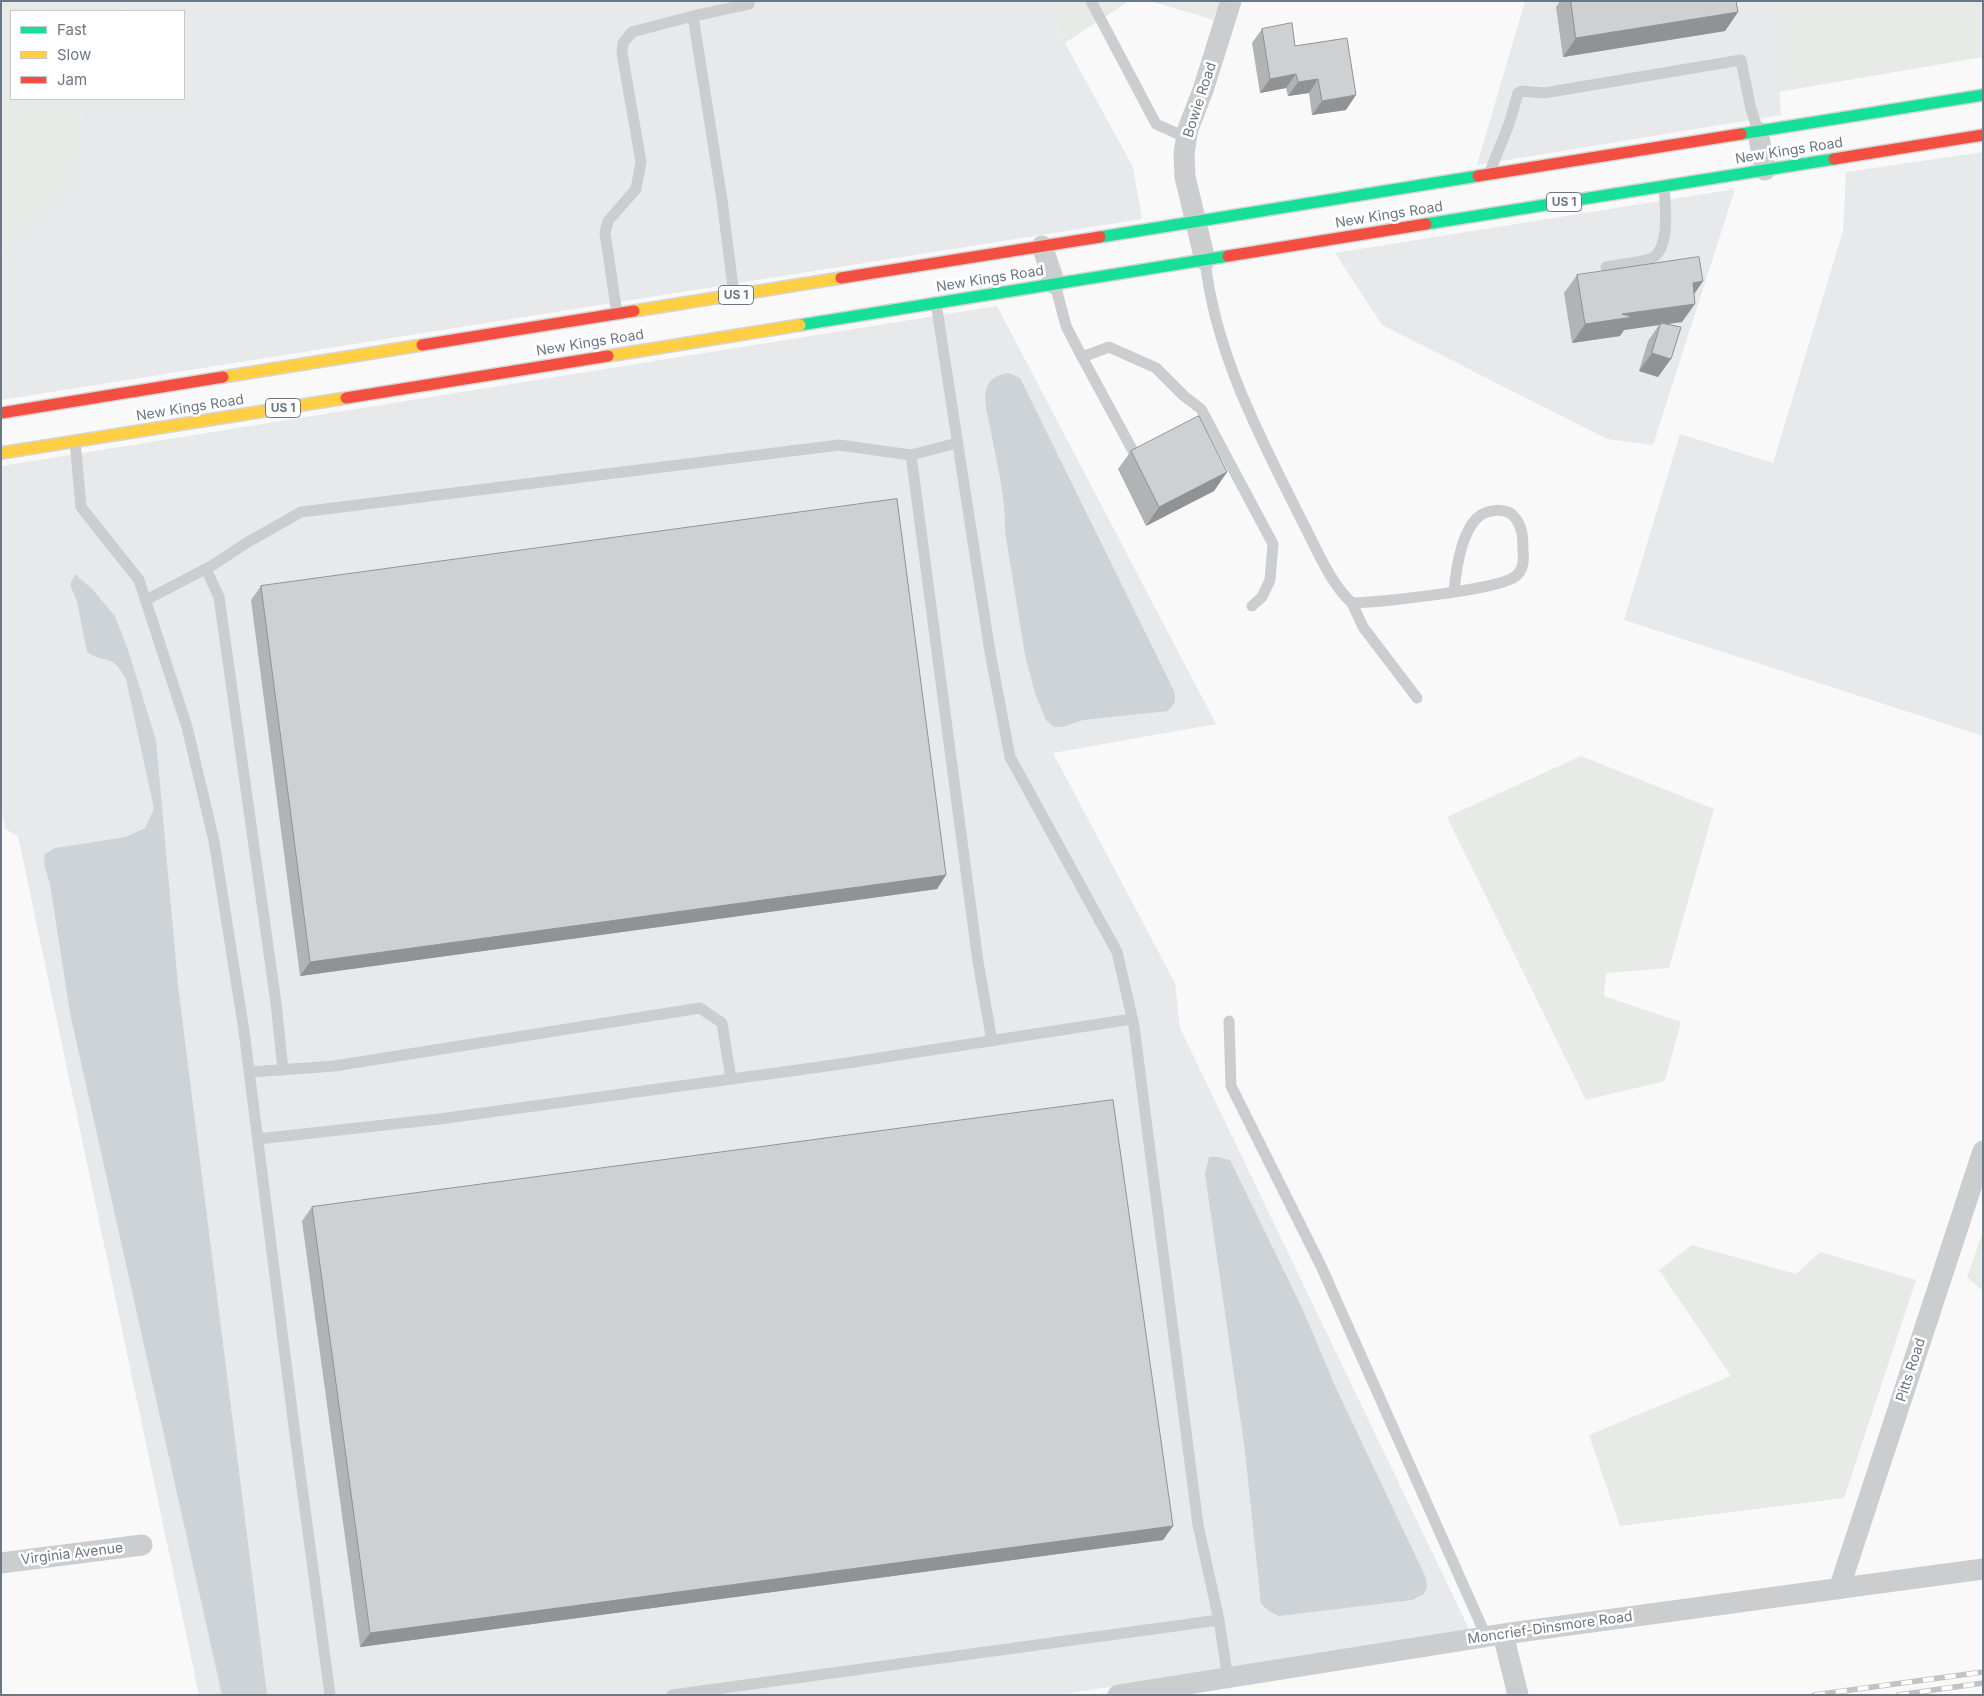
<!DOCTYPE html>
<style>
body{margin:0}
#map{position:relative;width:1984px;height:1696px;overflow:hidden;background:#f9f9f9;font-family:Inter,sans-serif}
canvas{display:block}
.frame{position:absolute;inset:0;border:2px solid #6c7785;pointer-events:none}
.legend{position:absolute;left:10px;top:10px;width:175px;height:90px;box-sizing:border-box;background:#fff;border:1px solid #c4c9ce;margin:0;padding:6px 9px;list-style:none;font-size:15px;color:#6c7785}
.legend li{display:flex;align-items:center;gap:10px;height:25px}
.legend b{width:25px;border:1px solid #c4c9ce}
</style>
<div id="map">
<canvas width="1984" height="1696"></canvas>
<div class="frame"></div>
<ul class="legend">
<li><b style="height:6px;background:#16e098"></b>Fast</li>
<li><b style="height:6px;background:#ffcf43"></b>Slow</li>
<li><b style="height:6px;background:#f24e42"></b>Jam</li>
</ul>
</div>
<script>
const context = document.querySelector('canvas').getContext('2d');
context.lineJoin = 'round';
function paint(path, color) {
  context.fillStyle = color;
  context.fill(path, 'evenodd');
}
function strokePath(path, color, width, dash) {
  context.strokeStyle = color;
  context.lineWidth = width;
  context.lineCap = dash ? 'butt' : 'round';
  context.setLineDash(dash || []);
  context.stroke(path);
}
function write(font, color, halo, rows, align = 'center') {
  context.font = font + ' Inter,sans-serif';
  context.lineWidth = 5;
  context.setLineDash([]);
  context.textBaseline = 'middle';
  context.strokeStyle = halo;
  context.fillStyle = color;
  for (const [text, x, y, turn = 0] of rows) {
    context.save();
    context.translate(x, y);
    context.rotate((+turn || 0) * Math.PI / 180);
    context.textAlign = isNaN(turn) ? turn : align;
    if (halo) context.strokeText(text, 0, 0);
    context.fillText(text, 0, 0);
    context.restore();
  }
}
paint(new Path2D(`
 M134 1H1042L1133 167 1142 219 1 400V252L74 191 83 99H184V11H120Z
 M1525 1H1773L1781 115 1477 165Z
 M1983 152V736L1624 620 1680 434 1773 463 1843 231 1846 172Z
 M1735 189 1653 445 1607 439 1382 325 1335 253Z
 M997 306 1216 724 1053 753 1175 983 1180 1028 1470 1631 1058 1695H199L18 836 5 829 1 808V466Z`), '#e7e9ea');
paint(new Path2D(`
 M1 1H134L120 11H11V99H83L74 191 1 252Z
 M1042 1H1129L1065 43Z
 M1150 1H1223L1217 21Z
 M1773 1H1983V57L1778 92Z
 M1581 756 1714 809 1669 968 1606 973 1604 996 1681 1022 1665 1081 1586 1100 1447 817Z
 M1983 1232V1291L1967 1277Z
 M1692 1245 1796 1274 1820 1252 1916 1280 1844 1498 1620 1526 1589 1435 1731 1376 1659 1270Z`), '#e7eae7');
paint(new Path2D(`
 M1009 373 1020 378 1175 693V702L1168 711 1083 720 1062 727H1054L1046 720 1036 696 1025 655 1005 531C1006 498 997 464 991 432 989 419 983 402 986 390 990 377 998 375 1009 373Z
 M75 574 92 589 115 616 128 650 156 740 178 985 267 1695H222L70 1013 50 884 44 864 45 854 55 848 126 837 145 828 154 809 126 679C111 651 107 666 87 652L77 601 70 585Z
 M1209 1157H1218L1230 1160 1303 1310 1335 1386 1426 1578 1427 1587 1424 1594 1412 1600 1279 1616 1269 1611 1261 1604 1245 1451 1205 1174Z`), '#ced3d7');
const fast = new Path2D(`
 M1741 134 1983 95
 M1426 224 1834 159
 M1100 237 1478 176
 M800 325 1228 256`);
const slow = new Path2D(`
 M634 311 841 278
 M608 356 800 325
 M223 377 422 345
 M1 453 346 398`);
const jam = new Path2D(`
 M1834 159 1983 135
 M1478 176 1741 134
 M1228 256 1426 224
 M841 278 1100 237
 M422 345 634 311
 M346 398 608 356
 M1 413 223 377`);
strokePath(fast, '#d5d5d6', 14);
strokePath(slow, '#d5d5d6', 14);
strokePath(jam, '#d5d5d6', 14);
strokePath(new Path2D(`
 M1091 1 1156 124 1187 138
 M1489 174 1509 124 1518 93 1522 91 1544 93 1741 60 1750 105 1758 132
 M1205 260C1215 353 1260 437 1301 519 1316 547 1329 582 1352 603 1379 602 1500 590 1516 576 1523 570 1524 560 1523 552 1523 540 1523 529 1516 519 1507 506 1486 509 1476 519 1461 535 1456 570 1454 591
 M1606 267C1617 265 1643 262 1652 258 1671 248 1665 204 1664 186
 M1055 284 1066 326 1082 357 1109 347 1156 368 1184 396 1201 409 1273 544 1270 580 1262 597 1252 606
 M734 295 722 200 693 16 749 4V1
 M936 303 990 652 1010 757 1117 952 1134 1026 1198 1525 1219 1620
 M617 314 605 233 608 221 636 189 641 162 622 53 623 43 632 32 693 16
 M1082 357 1133 451
 M75 441 81 507 139 580 187 727 214 841 244 1031 297 1450 330 1695
 M911 455 978 962 992 1041
 M206 569 219 597 276 1003 283 1070
 M146 600 213 565 248 542 301 512 839 445 911 455 957 443
 M1352 603 1363 627 1417 698
 M1229 1021 1231 1086 1321 1266 1486 1636
 M250 1072 334 1066 700 1008 722 1023 731 1079
 M258 1139 439 1119 834 1065 1132 1019
 M672 1695 1219 1620 1228 1679`), '#cccdce', 11);
strokePath(new Path2D(`
 M1758 132 1765 170
 M1042 246 1055 284
 M1205 260 1185 177 1184 153 1188 129 1203 90 1231 1
 M1 1563 142 1545
 M1839 1589 1983 1151
 M1503 1634 1518 1695
 M1118 1695 1503 1634 1983 1569`), '#cccdce', 21);
strokePath(fast, '#16e098', 11);
strokePath(slow, '#ffcf43', 11);
strokePath(jam, '#f24e42', 11);
const rail = new Path2D(`
 M1814 1695 1983 1672
 M1898 1695 1983 1683`);
strokePath(rail, '#c3c3c4', 5.5);
strokePath(rail, '#fff', 4, [11]);
paint(new Path2D(`
 M1560 1H1736L1738 12 1725 31 1563 57 1556 7Z
 M1262 29 1295 46 1346 110 1312 115 1309 93 1288 96 1286 88 1260 93 1252 43Z
 M1577 275 1703 281 1694 294 1682 322 1668 324 1658 377 1639 371 1648 341 1659 325 1624 330 1620 336 1572 343 1564 293Z
 M1131 451 1227 472 1214 491 1146 526 1118 469Z
 M261 586 946 875 937 889 300 976 251 600Z
 M312 1207 1173 1526 1163 1540 360 1647 302 1221Z`), '#b2b3b5');
paint(new Path2D(`
 M1738 12 1725 31 1563 57 1576 38Z
 M1296 74 1286 88 1260 93 1270 79Z
 M1318 79 1309 93 1288 96 1298 82Z
 M1356 95 1346 110 1312 115 1322 101Z
 M1703 281 1690 300 1693 283Z
 M1695 304 1682 322 1660 325 1661 323 1659 325 1624 330 1620 336 1572 343 1585 324 1622 314Z
 M1652 353 1671 359 1658 377 1639 371Z
 M1227 472 1214 491 1146 526 1159 507Z
 M946 875 937 889 300 976 310 962Z
 M1173 1526 1163 1540 360 1647 370 1633Z`), '#919293');
const building = new Path2D(`
 M1571 1H1736L1738 12 1576 38Z
 M1292 23 1295 46 1347 38 1356 95 1322 101 1318 79 1298 82 1296 74 1270 79 1262 29Z
 M1699 257 1703 281 1693 283 1695 304 1622 314 1633 317 1585 324 1577 275Z
 M1661 323 1681 327 1671 359 1652 353Z
 M1199 416 1227 472 1159 507 1131 451Z
 M897 499 946 875 310 962 261 586Z
 M1113 1100 1173 1526 370 1633 312 1207Z`);
paint(building, '#cfd0d2');
strokePath(building, '#919293', 1);
for (const [x, y, w] of [
 [1564,202,35],
 [736,295,35],
 [283,408,35]
]) {
  const box = new Path2D();
  box.roundRect(x - w / 2, y - 9.5, w, 19, 4);
  context.fillStyle = '#fff';
  context.fill(box);
  strokePath(box, '#6c7785', 1);
}
write('bold 12px', '#6c7785', null, [
 ["US 1",1564,202],
 ["US 1",736,295],
 ["US 1",283,408]
]);
write('14px', '#6c7785', '#fff', [
 ["Bowie Road",1200,100,-72],
 ["New Kings Road",1789,151,-9],
 ["New Kings Road",1389,215,-9],
 ["New Kings Road",990,279,-9],
 ["New Kings Road",590,343,-9],
 ["New Kings Road",190,408,-9],
 ["Pitts Road",1911,1370,-72],
 ["Virginia Avenue",72,1554,-7],
 ["Moncrief-Dinsmore Road",1550,1628,-8]
]);
</script>
